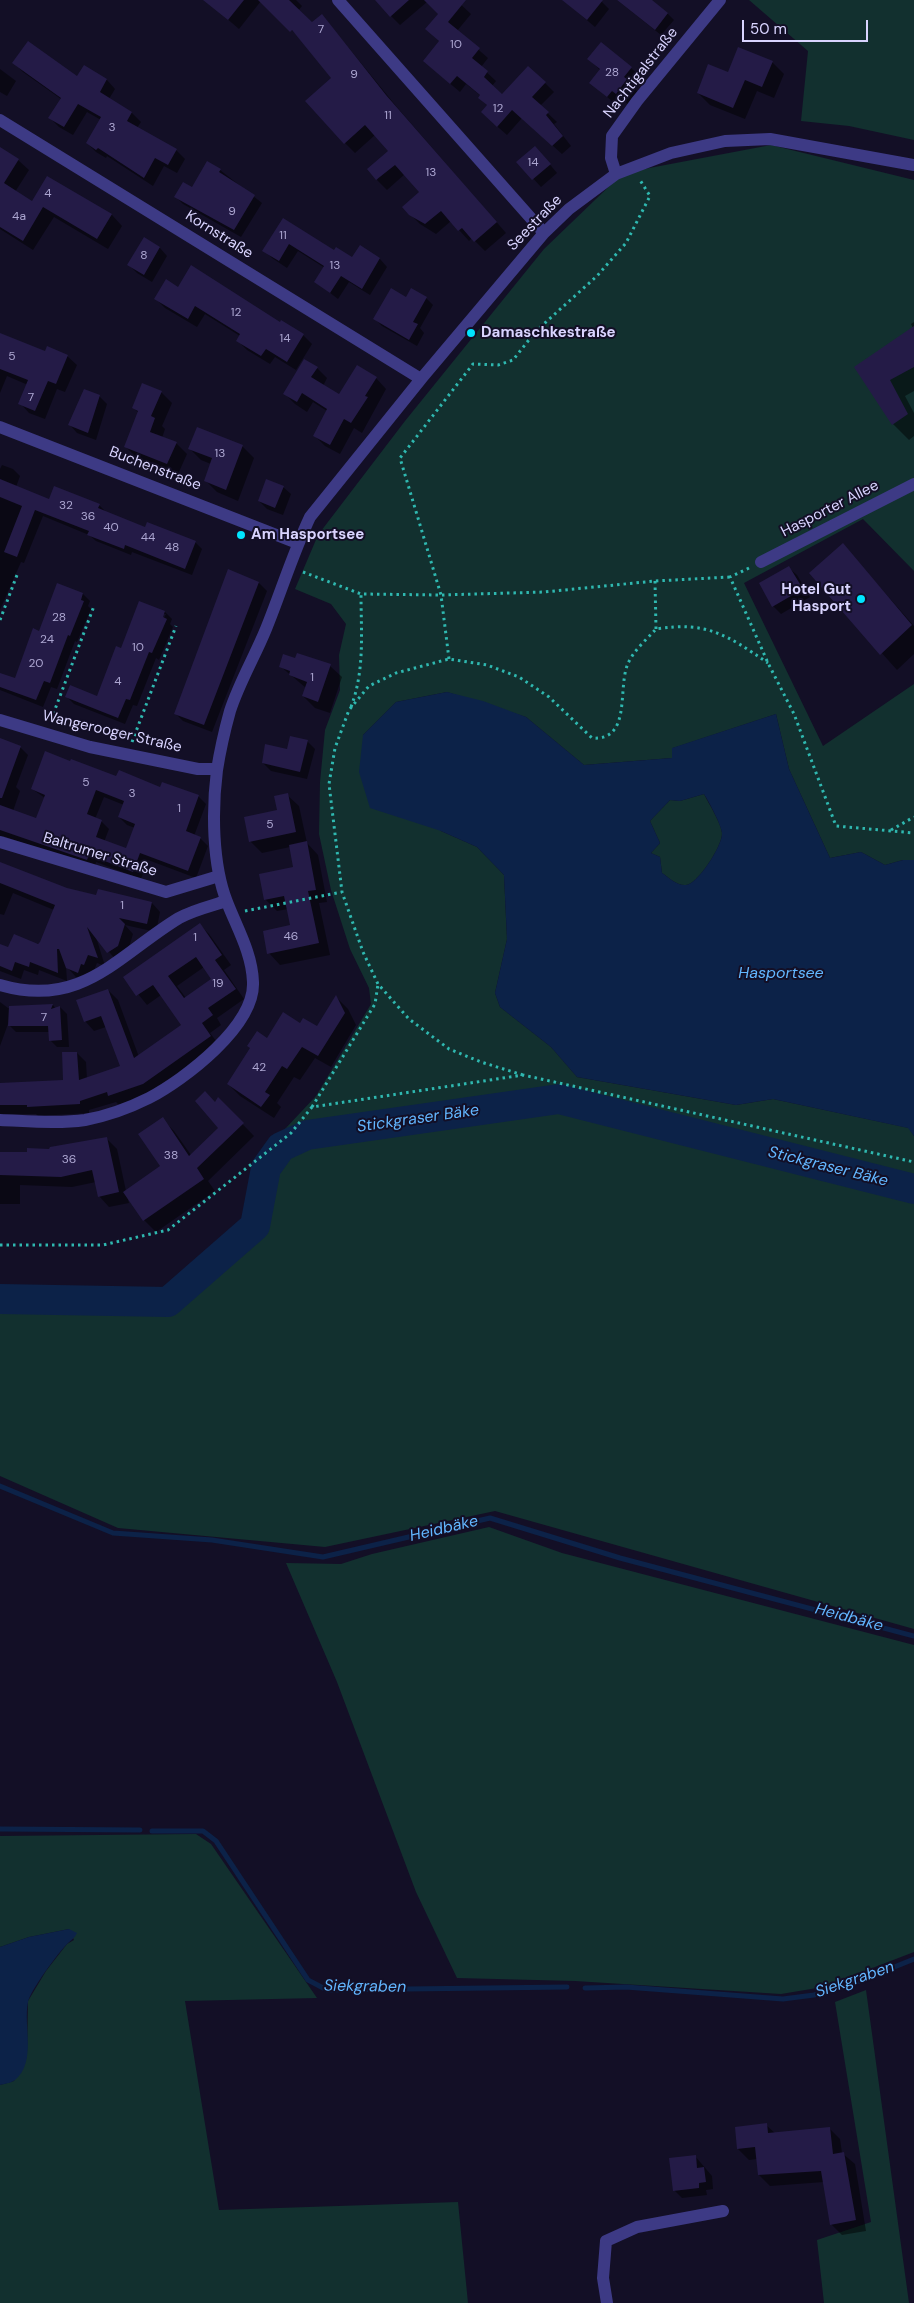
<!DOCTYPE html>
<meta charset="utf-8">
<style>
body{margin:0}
#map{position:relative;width:914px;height:2303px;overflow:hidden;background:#130f26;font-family:"DM Sans",sans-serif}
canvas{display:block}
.scale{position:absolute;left:742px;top:20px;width:126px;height:22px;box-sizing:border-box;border:2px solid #d9d4ff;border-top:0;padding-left:6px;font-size:15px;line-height:18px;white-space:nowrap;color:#d9d4ff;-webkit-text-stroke:4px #130f26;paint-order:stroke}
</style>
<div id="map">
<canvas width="914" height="2303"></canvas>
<div class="scale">50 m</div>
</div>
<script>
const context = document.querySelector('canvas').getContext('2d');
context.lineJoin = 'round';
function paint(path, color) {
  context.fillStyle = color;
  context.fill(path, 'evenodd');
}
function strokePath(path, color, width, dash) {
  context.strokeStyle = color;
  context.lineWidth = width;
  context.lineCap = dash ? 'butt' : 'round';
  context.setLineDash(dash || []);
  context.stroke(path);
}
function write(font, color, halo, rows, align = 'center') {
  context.font = font + ' "DM Sans",sans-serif';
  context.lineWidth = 4;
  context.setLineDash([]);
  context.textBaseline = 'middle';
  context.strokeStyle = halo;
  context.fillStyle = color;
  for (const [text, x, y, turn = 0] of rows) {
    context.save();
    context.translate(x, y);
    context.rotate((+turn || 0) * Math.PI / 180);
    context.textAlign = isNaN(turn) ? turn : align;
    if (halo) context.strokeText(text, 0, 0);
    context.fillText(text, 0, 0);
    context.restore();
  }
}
paint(new Path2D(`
 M749 0H914V140L849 126 801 121 808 51Z
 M771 145 914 180V571L863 519 744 583 823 746 914 684V860H903L885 865 861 852 830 858 789 769 776 714 673 748 672 758 584 765 526 717 447 692 396 702 363 735 441 831 477 847 504 875 507 939 495 993 500 1007 551 1047 577 1077 736 1105 773 1099 909 1128 914 1136V1181L845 1158 559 1088 324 1126 295 1136 285 1129 316 1096 371 1004 369 988 350 949 331 890 319 834 320 782 325 730 340 690 339 655 346 624 331 604 295 589 318 535 405 421 544 249 623 173Z
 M704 794C709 804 721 823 722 833 723 845 697 885 686 885 677 886 668 877 662 873L660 857 651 853 660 843 650 821 670 800 680 801Z
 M554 1106 914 1202V1629L495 1511 325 1547 118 1528 0 1476V1313L169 1307 257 1235 278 1164 300 1144Z
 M489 1527 562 1553 914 1645V1952L823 1987 781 1994 575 1981 457 1978 416 1892 337 1682 286 1563 341 1564 372 1554Z
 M196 1834 211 1844 317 1998 185 2001 219 2210 458 2202 468 2303H0V2085L14 2081 27 2053 28 2001 46 1971 67 1944 74 1940 69 1929 29 1937 0 1947V1836Z
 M866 1990 909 2303H824L817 2240 871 2222 835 2002Z`), '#12302f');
paint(new Path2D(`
 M447 692 483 701 526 717 584 765 672 758V748L776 714 789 769 830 858 861 852 885 865 903 860H914V1136L908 1128 773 1099 736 1105 577 1077 551 1047 500 1007 495 993 507 939 504 875 477 847 441 831 370 808 359 772 363 735 396 702ZM704 794C709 802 721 824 722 833 723 845 697 885 686 885 677 886 668 877 662 873L660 857 651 853 660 843 650 821 670 800 680 801Z
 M69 1929 77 1933C74 1939 71 1940 67 1944 58 1953 30 1991 28 2002 23 2026 37 2062 15 2080 11 2083 4 2084 0 2085V1947L29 1937Z`), '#0c2248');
paint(new Path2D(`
 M214 0H296L302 6 298 11 312 24 322 15 396 106 506 233 485 251 472 238 469 241 451 221 436 234 420 224 410 214 421 192 405 174 387 190 377 180 390 152 375 135 355 153 345 143 333 78 302 40 261 1 239 29 211 5Z
 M382 0H456L471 14 457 31 488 58 481 67 496 81 492 86 502 95 545 83 554 92 540 106 557 122 554 124 571 146 562 154 522 118 507 135 491 121 488 106 479 98 481 96 466 84 460 92 433 69 440 42 436 38 439 14 427 2 400 25 391 16Z
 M563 0H600L609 9 595 27Z
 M617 0H642L667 13 674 20 661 35Z
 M589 59 631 68 643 79 635 89 638 92 628 104 625 102 620 108 591 83 601 71Z
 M772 62 784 74 774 98 757 91 745 119 710 105 698 93Z
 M14 63 77 78 84 67 107 80 115 89 109 99 132 113 141 122 137 128 176 150 185 159 177 173 164 166 153 186 107 156 106 158 96 152 87 143 101 120 87 112 73 135 59 127 50 118 61 99 23 72Z
 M0 69 16 81 7 96 0 92Z
 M0 148 18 160 29 170 15 192 32 202 47 178 112 215 122 226 108 249 54 217 33 250 0 229Z
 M542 155 557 173 541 187 518 162Z
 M220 170 262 203 241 237 183 204 176 197 192 189Z
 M283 220 334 252 352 259 360 247 380 259 387 267 370 295 349 282 338 299 316 282 325 268 298 251 287 268 272 258 264 250Z
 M144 239 160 248 167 256 152 282 137 273 129 265Z
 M179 288 280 324 303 335 312 344 296 370 275 357 270 364 247 350 238 341 240 336 205 314 197 327 165 308 156 299Z
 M406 298H426L433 305 420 328 424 333 417 346 382 326 375 319Z
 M914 322V391L905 396 914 413V436L909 440 893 424 856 367 913 328 911 324Z
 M0 334 45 352 67 356 77 365 65 392 57 389 45 419 29 413 20 403 28 385 7 376 0 393Z
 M317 368 327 378 323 386 339 396 376 378 386 389 362 433 354 428 340 454 325 446 315 436 327 411 313 402 307 412 295 404 285 394Z
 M161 392 172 403 162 426 165 429 162 438 176 443 187 454 178 474 136 457 125 446 139 413 133 408Z
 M99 396 107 404 96 440 77 433 70 425Z
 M242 446 254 458 238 501 217 492 205 480 211 464 201 460 189 448Z
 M2 465 13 469 20 476 16 487 50 500 99 505 106 512 146 528 195 542 202 549 192 575 132 552 131 555 96 541 89 535 43 516 24 563 21 562 0 610V469Z
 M283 487 291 494 283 515 267 509 259 501Z
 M843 545 914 626V654L897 670 811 574Z
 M789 568 797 575 810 597 781 614 773 606Z
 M229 571 259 583 267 591 212 732 183 721 176 714Z
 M58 585 83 594 90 601 88 606 91 609 77 642 75 641 57 689 51 687 43 707 0 690V674L16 680 40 632Z
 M140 602 165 612 172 619 170 624 173 627 159 660 156 658 137 706 133 705 125 724 74 704 67 697H98L122 650ZM163 614H166L161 623Z
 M296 660 330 666 342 677 330 713 315 708 303 696 306 688 280 666Z
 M0 740 20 747 28 755 16 787 20 791 13 811 37 820 45 798 32 789 117 778 198 796 206 804 194 836 200 838 208 846 196 878 148 860 141 879 96 862 95 867 48 852 3 836 2 839 0 838ZM104 797 124 805 119 817 127 825 135 828 127 850 104 842 109 829 101 821 95 819Z
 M307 741 315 749 307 779 271 771 263 763Z
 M287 795 299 806 307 843 318 855 327 902 319 903 330 955 280 965 269 953 291 926 288 909 277 911 265 899 294 868 290 847 262 853 250 841 278 811Z
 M0 863 67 889 97 897 152 903 160 912 156 932 125 925 133 934 127 954 117 961 96 937 105 966 97 963 93 973 87 981 76 977 66 966 67 981 39 970 38 975 24 970 21 979 0 971V945L9 949 41 943 54 910 13 893 4 915 0 914Z
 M200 925 209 934 231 965 224 970 244 999 217 1018 221 1025 210 1033 220 1046 152 1093 119 1105 116 1102 89 1110V1113L38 1116 36 1114H0V1084L65 1081 77 1053 86 1062 87 1079 122 1067 106 1027 94 1031 85 1021 108 990 118 1000 139 1057 183 1026 161 995 147 1005 125 978ZM204 967 213 979 186 998 177 986Z
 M336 997 348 1009 356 1025 331 1067 315 1058 300 1080 294 1077 277 1103 281 1107 274 1118 240 1096 228 1084 268 1040 300 1024 317 1028Z
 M0 1002 8 1008 53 1005 56 1009 60 1007 67 1014 69 1047H57L50 1040V1032H16L8 1024 0 1046Z
 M218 1099 254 1136 208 1181 215 1191 156 1232 144 1220 127 1196 129 1203 109 1207 99 1196 96 1182 72 1187 20 1185V1204H0V1154H28L51 1150 106 1138 117 1149 126 1191 162 1167V1119L174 1131 191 1155 219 1128 215 1104Z
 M766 2125 776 2134 829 2128 840 2139 842 2153 855 2164 866 2231 842 2235 831 2224 824 2182 770 2186 759 2175 757 2159 749 2160 738 2149Z
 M695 2156 712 2176 713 2189 706 2190 707 2195 682 2198 674 2190Z`), '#0007');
strokePath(new Path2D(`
 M0 1486 113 1533 212 1540 323 1557 490 1518 620 1558 914 1636
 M0 1829 140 1830
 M152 1831H203L216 1841 308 1980 327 1990 567 1987
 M585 1988 626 1987 783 1999 814 1995 847 1986 914 1959`), '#0c2248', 5);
strokePath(new Path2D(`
 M0 1299 168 1302 255 1226 266 1168 281 1147 307 1135 559 1099 914 1189`), '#0c2248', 30);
paint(new Path2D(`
 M203 0H244L228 20Z
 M258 0H289L312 22 322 14 386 95 497 222 474 242 462 228 458 231 441 211 425 224 409 215 402 207 419 192 395 165 376 180 367 169 388 151 365 125 344 144 305 101 331 78 292 30 290 32Z
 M375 0H409L390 17Z
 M424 0H466L448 22 480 48 472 58 488 71 484 77 502 94 528 66 546 82 532 97 549 112 546 115 563 136 552 146 512 110 497 127 481 112 487 105 478 98 480 95 457 76 450 84 423 61 439 41 425 29 438 14Z
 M562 0H603L587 20Z
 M617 0H652L668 13 655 30Z
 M28 41 77 76 84 65 107 79 100 92 132 112 127 121 177 149 168 165 155 158 144 178 98 148 96 150 86 143 101 117 78 104 64 127 48 118 61 98 12 63Z
 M601 42 632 67 624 77 627 79 616 94 612 91 607 97 589 83 600 69 587 59Z
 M738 47 773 61 762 87 745 80 733 108 697 93 708 64 728 72Z
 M535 146 551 164 532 180 516 162Z
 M0 147 19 159 4 183 32 201 47 176 112 214 97 239 43 207 23 241 0 227Z
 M207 161 221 169 219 172 255 195 234 230 174 197 183 182 192 187Z
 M283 218 334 250 336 247 352 257 360 245 380 258 362 289 341 276 330 293 314 282 324 266 289 244 279 261 262 251Z
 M144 237 160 247 144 275 127 265Z
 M191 265 280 322 281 320 304 334 287 362 266 349 261 356 236 341 240 334 195 306 188 319 154 299 166 279 178 287Z
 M391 288 406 297 411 288 427 297 413 322 418 324 409 340 373 319Z
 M914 326V367L890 380 908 414 892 425 854 367Z
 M0 333 45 351 47 346 68 355 56 384 48 381 35 411 18 404 28 380 0 369Z
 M304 359 318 367 311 377 339 394 357 365 377 377 365 396 368 397 351 423 344 419 330 445 313 436 327 409 302 393 297 402 283 394Z
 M142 383 162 391 151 416 155 418 150 432 177 442 167 464 124 447 138 411 132 408Z
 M84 389 100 395 88 433 68 425Z
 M197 427 243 445 226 490 204 481 212 458 188 449Z
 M0 479 49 499 54 486 100 504 98 508 145 527 147 522 196 541 185 569 125 545 124 549 87 535 89 531 35 510 17 557 4 552 22 506 0 497Z
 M266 479 284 486 275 508 258 501Z
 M843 543 912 625 880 655 809 573Z
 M789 566 803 589 772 607 759 583Z
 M228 569 259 582 204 725 174 714Z
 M57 583 83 593 81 600 84 601 70 636 68 635 50 683 44 681 36 700 0 687V673L15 678 33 628 39 631Z
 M139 601 165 611 163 617 167 619 152 653 149 652 130 700 126 699 118 718 65 697 70 685 97 696 116 646 121 648Z
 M297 653 331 664 318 702 302 696 307 682 289 675 290 671 279 667 283 654 295 658Z
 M290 736 308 740 300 772 262 763 265 744 287 749Z
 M0 738 21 746 2 798H0Z
 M45 751 70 761 71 759 116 776 119 770 160 787 162 782 199 795 186 831 201 837 188 871 140 853 133 872 89 855 87 860 0 830V805L36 818 45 795 31 789ZM96 790 124 801 118 817 135 824 126 848 96 837 102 820 87 814Z
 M288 793 296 832 249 842 244 817 277 810 274 796Z
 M307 841 316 890 308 891 319 943 267 954 263 931 290 925 284 896 264 900 259 874 293 867 289 845Z
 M0 862 67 888 96 895 98 889 152 902 147 924 119 918 125 924 118 946 107 953 87 927 98 958 88 955 84 965 81 964 78 973 66 968 59 949H57L58 973 30 962 29 967 15 962 12 971 0 966V944L8 947 14 934 38 944 40 942 55 905 0 883Z
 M200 923 222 955 215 960 236 989 208 1008 213 1015 202 1023 211 1036 143 1084 108 1096 107 1092 80 1101V1104L27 1107V1105H0V1083L63 1080 62 1052H77L79 1080 120 1066 101 1016 84 1022 76 1000 108 989 134 1058 181 1025 153 985 136 996 123 977ZM196 957 211 979 184 998 168 976Z
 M336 995 345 1013 318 1056 302 1047 287 1069 282 1066 265 1092 270 1095 261 1107 227 1084 250 1048 247 1046 257 1031 267 1038 283 1012 300 1023 303 1018 317 1026Z
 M53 1004 51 1009 60 1006 62 1040 49 1041 48 1026H8L9 1006Z
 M205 1091 215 1102 218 1097 244 1123 197 1168 204 1179 143 1221 123 1192 160 1166 138 1134 163 1117 189 1156 218 1128 195 1101Z
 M107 1137 119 1192 98 1197 92 1170 61 1177 0 1175V1152H27V1148L49 1149 50 1147Z
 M767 2123 768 2133 830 2127 833 2154 844 2152 856 2220 830 2225 821 2171 758 2175 755 2147 737 2149 735 2127Z
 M696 2155 697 2168 704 2167 706 2182 699 2183V2188L673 2191 669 2158Z`), '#241b47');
strokePath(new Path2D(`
 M749 568 730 577 768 663 794 714 836 826 914 833
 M303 572 361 594 441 595 544 592 655 581 730 577
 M655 581 656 629
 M0 620 17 575
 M449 659 441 595 400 458 473 364 498 365 513 360 536 331 597 276 626 243 650 196 640 180
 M351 707C365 670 361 632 361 594
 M51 720 94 606
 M132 742 176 626
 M891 830 914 817
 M245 911 342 892
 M523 1075 481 1062 449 1049 409 1019 378 984 363 952 342 892 329 784 335 748 349 710 369 686 396 673 449 659 487 665 519 677 549 697 592 738C631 741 618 691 627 666 632 652 646 640 656 629 707 621 727 635 768 663
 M312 1107 375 1004 378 984
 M0 1245H103L168 1230 291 1133 312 1107 523 1075 914 1162`), '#2fb8b0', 3, [2.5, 4]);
strokePath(new Path2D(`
 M338 0 544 233
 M0 120 421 379
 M616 174 611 158 612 136 637 101 720 0
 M0 427 297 543
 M761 562 914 484
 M0 720 90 747 198 769H217
 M0 842 166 892 219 876
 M0 985C82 1009 118 955 179 918 193 910 211 906 226 901
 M0 1120C27 1121 58 1124 85 1120 107 1116 129 1108 149 1098 185 1079 255 1026 253 982 252 953 237 928 227 902 212 864 212 809 217 770 220 751 225 729 230 711 239 683 255 656 266 629 281 592 293 553 310 517L421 379 544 233 569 209 616 174 671 153 725 141 770 139 914 165
 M607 2303 603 2278 606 2241 637 2227 723 2211`), '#3d3a85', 12);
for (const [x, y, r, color] of [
 [471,333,5,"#00e5ff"],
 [241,535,5,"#00e5ff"],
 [861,599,5,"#00e5ff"]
]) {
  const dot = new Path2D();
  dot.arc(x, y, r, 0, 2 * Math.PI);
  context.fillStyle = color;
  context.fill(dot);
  strokePath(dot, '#130f26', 2);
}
write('12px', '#aca6d1', null, [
 ["7",321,30],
 ["10",456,45],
 ["28",612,73],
 ["9",354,75],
 ["12",498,109],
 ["11",388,116],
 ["3",112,128],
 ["14",533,163],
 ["13",431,173],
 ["4",48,194],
 ["9",232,212],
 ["4a",19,217],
 ["11",283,236],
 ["8",144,256],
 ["13",335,266],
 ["12",236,313],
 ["14",285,339],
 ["5",12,357],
 ["7",31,398],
 ["13",220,454],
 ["32",66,506],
 ["36",88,517],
 ["40",111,528],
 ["44",148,538],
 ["48",172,548],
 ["28",59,618],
 ["24",47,640],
 ["10",138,648],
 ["20",36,664],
 ["1",312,678],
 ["4",118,682],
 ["5",86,783],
 ["3",132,794],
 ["1",179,809],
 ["5",270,825],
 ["1",122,906],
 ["46",291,937],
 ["1",195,938],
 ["19",218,984],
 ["7",44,1018],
 ["42",259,1068],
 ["38",171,1156],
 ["36",69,1160]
]);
write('15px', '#d9d4ff', '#130f26', [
 ["Nachtigalstraße",641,73,-52],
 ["Seestraße",535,223,-46],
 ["Kornstraße",219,235,32],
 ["Buchenstraße",155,469,21],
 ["Hasporter Allee",830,509,-27],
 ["Wangerooger Straße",112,732,13],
 ["Baltrumer Straße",100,855,17]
]);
write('bold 15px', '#d9d4ff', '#130f26', [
 ["Damaschkestraße",481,333],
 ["Am Hasportsee",251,535],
 ["Hotel Gut",851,590,"right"],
 ["Hasport",851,607,"right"]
], 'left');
write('italic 16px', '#62b6ff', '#130f26', [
 ["Hasportsee",781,974],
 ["Stickgraser Bäke",418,1119,-8],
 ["Stickgraser Bäke",828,1167,14],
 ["Heidbäke",444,1529,-13],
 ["Heidbäke",849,1618,15],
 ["Siekgraben",855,1980,-19],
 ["Siekgraben",365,1987,1]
]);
</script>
